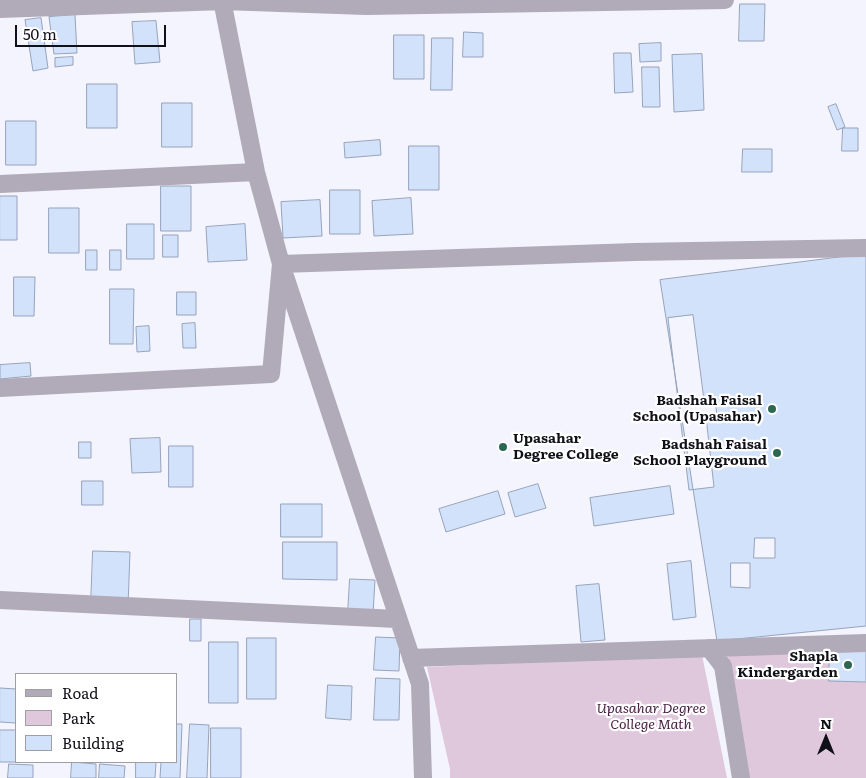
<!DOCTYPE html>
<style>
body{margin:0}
#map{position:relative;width:866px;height:778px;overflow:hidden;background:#f3f4fe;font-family:Literata,serif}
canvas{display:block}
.legend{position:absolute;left:15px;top:673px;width:162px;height:90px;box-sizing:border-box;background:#fff;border:1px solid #9f9fa3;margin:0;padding:6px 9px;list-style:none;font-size:15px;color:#101019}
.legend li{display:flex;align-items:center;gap:10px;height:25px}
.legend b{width:25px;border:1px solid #9f9fa3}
.north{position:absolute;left:801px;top:713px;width:50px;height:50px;-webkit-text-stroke:4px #fff;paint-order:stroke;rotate:0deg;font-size:14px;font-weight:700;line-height:20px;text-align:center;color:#101019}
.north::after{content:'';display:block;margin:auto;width:18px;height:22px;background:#101019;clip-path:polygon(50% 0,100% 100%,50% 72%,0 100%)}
.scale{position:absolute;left:15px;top:25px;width:151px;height:22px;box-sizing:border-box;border:2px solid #101019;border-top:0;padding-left:6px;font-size:15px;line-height:18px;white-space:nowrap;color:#101019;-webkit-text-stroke:4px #fff;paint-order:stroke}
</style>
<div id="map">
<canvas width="866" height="778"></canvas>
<ul class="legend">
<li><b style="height:6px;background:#b1aab8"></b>Road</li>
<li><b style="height:14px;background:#e0c8dc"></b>Park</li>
<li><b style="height:14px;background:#d3e2fb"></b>Building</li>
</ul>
<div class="north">N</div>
<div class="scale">50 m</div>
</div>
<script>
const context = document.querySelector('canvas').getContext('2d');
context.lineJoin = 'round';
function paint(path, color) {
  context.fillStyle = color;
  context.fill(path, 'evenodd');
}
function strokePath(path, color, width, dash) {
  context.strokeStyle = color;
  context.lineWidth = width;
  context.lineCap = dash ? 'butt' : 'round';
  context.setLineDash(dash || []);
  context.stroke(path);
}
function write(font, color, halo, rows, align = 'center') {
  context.font = font + ' Literata,serif';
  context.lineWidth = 4.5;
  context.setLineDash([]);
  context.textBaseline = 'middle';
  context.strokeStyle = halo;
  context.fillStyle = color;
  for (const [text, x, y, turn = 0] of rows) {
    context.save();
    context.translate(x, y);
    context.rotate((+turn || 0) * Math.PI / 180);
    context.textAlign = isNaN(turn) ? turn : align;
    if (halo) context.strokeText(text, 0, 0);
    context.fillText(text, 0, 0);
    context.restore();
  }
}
paint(new Path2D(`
 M866 645V778H747L728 656Z
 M702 655 727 778H450V769L427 667Z`), '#e0c8dc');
const building = new Path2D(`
 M740 4H765L764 41H739Z
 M75 15 77 53 54 54 49 17Z
 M41 18 48 68 33 71 25 20Z
 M156 21 160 62 135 64 132 22Z
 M464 32 483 33V57H463Z
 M394 35H424V79H394Z
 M432 38H453L452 90H431Z
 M661 43V61L640 62 639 44Z
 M614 53H631L633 92 615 93Z
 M702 54 704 110 674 112 672 55Z
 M73 57V65L55 67V58Z
 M642 67H659L660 107H643Z
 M87 84H117V128H87Z
 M162 103H192V147H162Z
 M836 104 845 127 837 130 828 107Z
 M6 121H36V165H6Z
 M843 128H858V151H842Z
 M380 140 381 155 345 158 344 143Z
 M409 146H439V190H409Z
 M743 149H772V172H742Z
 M161 186H191V231H161Z
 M330 190H360V234H330Z
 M0 196H17V240H0Z
 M411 198 413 234 374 236 372 201Z
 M320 200 322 236 283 238 281 202Z
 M49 208H79V253H49Z
 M127 224H154V259H127Z
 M245 224 247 260 208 262 206 227Z
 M163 235H178V257H163Z
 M86 250H97V270H86Z
 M110 250H121V270H110Z
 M866 254V626L717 641 660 280Z
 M14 277H35L34 316H14Z
 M110 289H134L133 344H110Z
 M177 292H196V315H177Z
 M693 315 704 400 715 399 717 416 706 417 714 487 689 490 668 318Z
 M195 323 196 348H183L182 324Z
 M149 326 150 351 137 352 136 327Z
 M30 363 31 376 0 379V365Z
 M160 438 161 472 132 473 130 439Z
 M79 442H91V458H79Z
 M169 446H193V487H169Z
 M82 481H103V505H82Z
 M538 484 546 508 515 517 508 493Z
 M670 486 674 514 594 526 590 498Z
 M498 491 505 514 446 532 439 509Z
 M281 504H322V537H281Z
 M755 538H775V558H754Z
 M283 542H337V580L283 579Z
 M93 551 130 552 128 606 91 605Z
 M691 561 696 617 673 620 667 564Z
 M731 563H750V588L731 587Z
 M350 579 375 580 373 614 348 613Z
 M599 584 605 640 581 642 576 586Z
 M190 619H201V641H190Z
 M376 637 400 638 399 671 374 670Z
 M247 638H276V699H247Z
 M209 642H238V703H209Z
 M830 647 866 648V682L829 681Z
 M376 678 400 679 399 720H374Z
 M328 685 352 686 351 720 326 718Z
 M0 688 16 689V723L0 722Z
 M176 724H182L180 778H160L161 762H176Z
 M190 724 209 725 207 778H187Z
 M211 728H241V778H211Z
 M0 730H16V762H20H0Z
 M72 762 96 764V778H71Z
 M136 762H156L155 778H136Z
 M9 764 33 765V778H8Z
 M100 764 125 766 124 778H99Z`);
paint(building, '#d3e2fb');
strokePath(building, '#96a3ba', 1);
strokePath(new Path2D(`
 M222 0 256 172 281 264 420 684 423 778
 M0 9 223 1 366 6 725 0
 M0 184 256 172
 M0 388 271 374 281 264 635 252 866 248
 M0 600 397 619
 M709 648 723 666 741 778
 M411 658 866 643`), '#b1aab8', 18);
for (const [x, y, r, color] of [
 [772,409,5,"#2b6752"],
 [503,447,5,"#2b6752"],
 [777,453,5,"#2b6752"],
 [848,665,5,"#2b6752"]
]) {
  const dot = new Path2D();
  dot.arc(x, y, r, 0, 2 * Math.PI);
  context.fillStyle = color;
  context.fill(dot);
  strokePath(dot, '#fff', 2);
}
write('bold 14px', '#101019', '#fff', [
 ["Badshah Faisal",762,401],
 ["School (Upasahar)",762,417],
 ["Upasahar",513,439,"left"],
 ["Degree College",513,455,"left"],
 ["Badshah Faisal",767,445],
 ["School Playground",767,461],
 ["Shapla",838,657],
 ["Kindergarden",838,673]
], 'right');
write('italic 14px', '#461f41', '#fff', [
 ["Upasahar Degree",651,709],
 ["College Math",651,725]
]);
</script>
